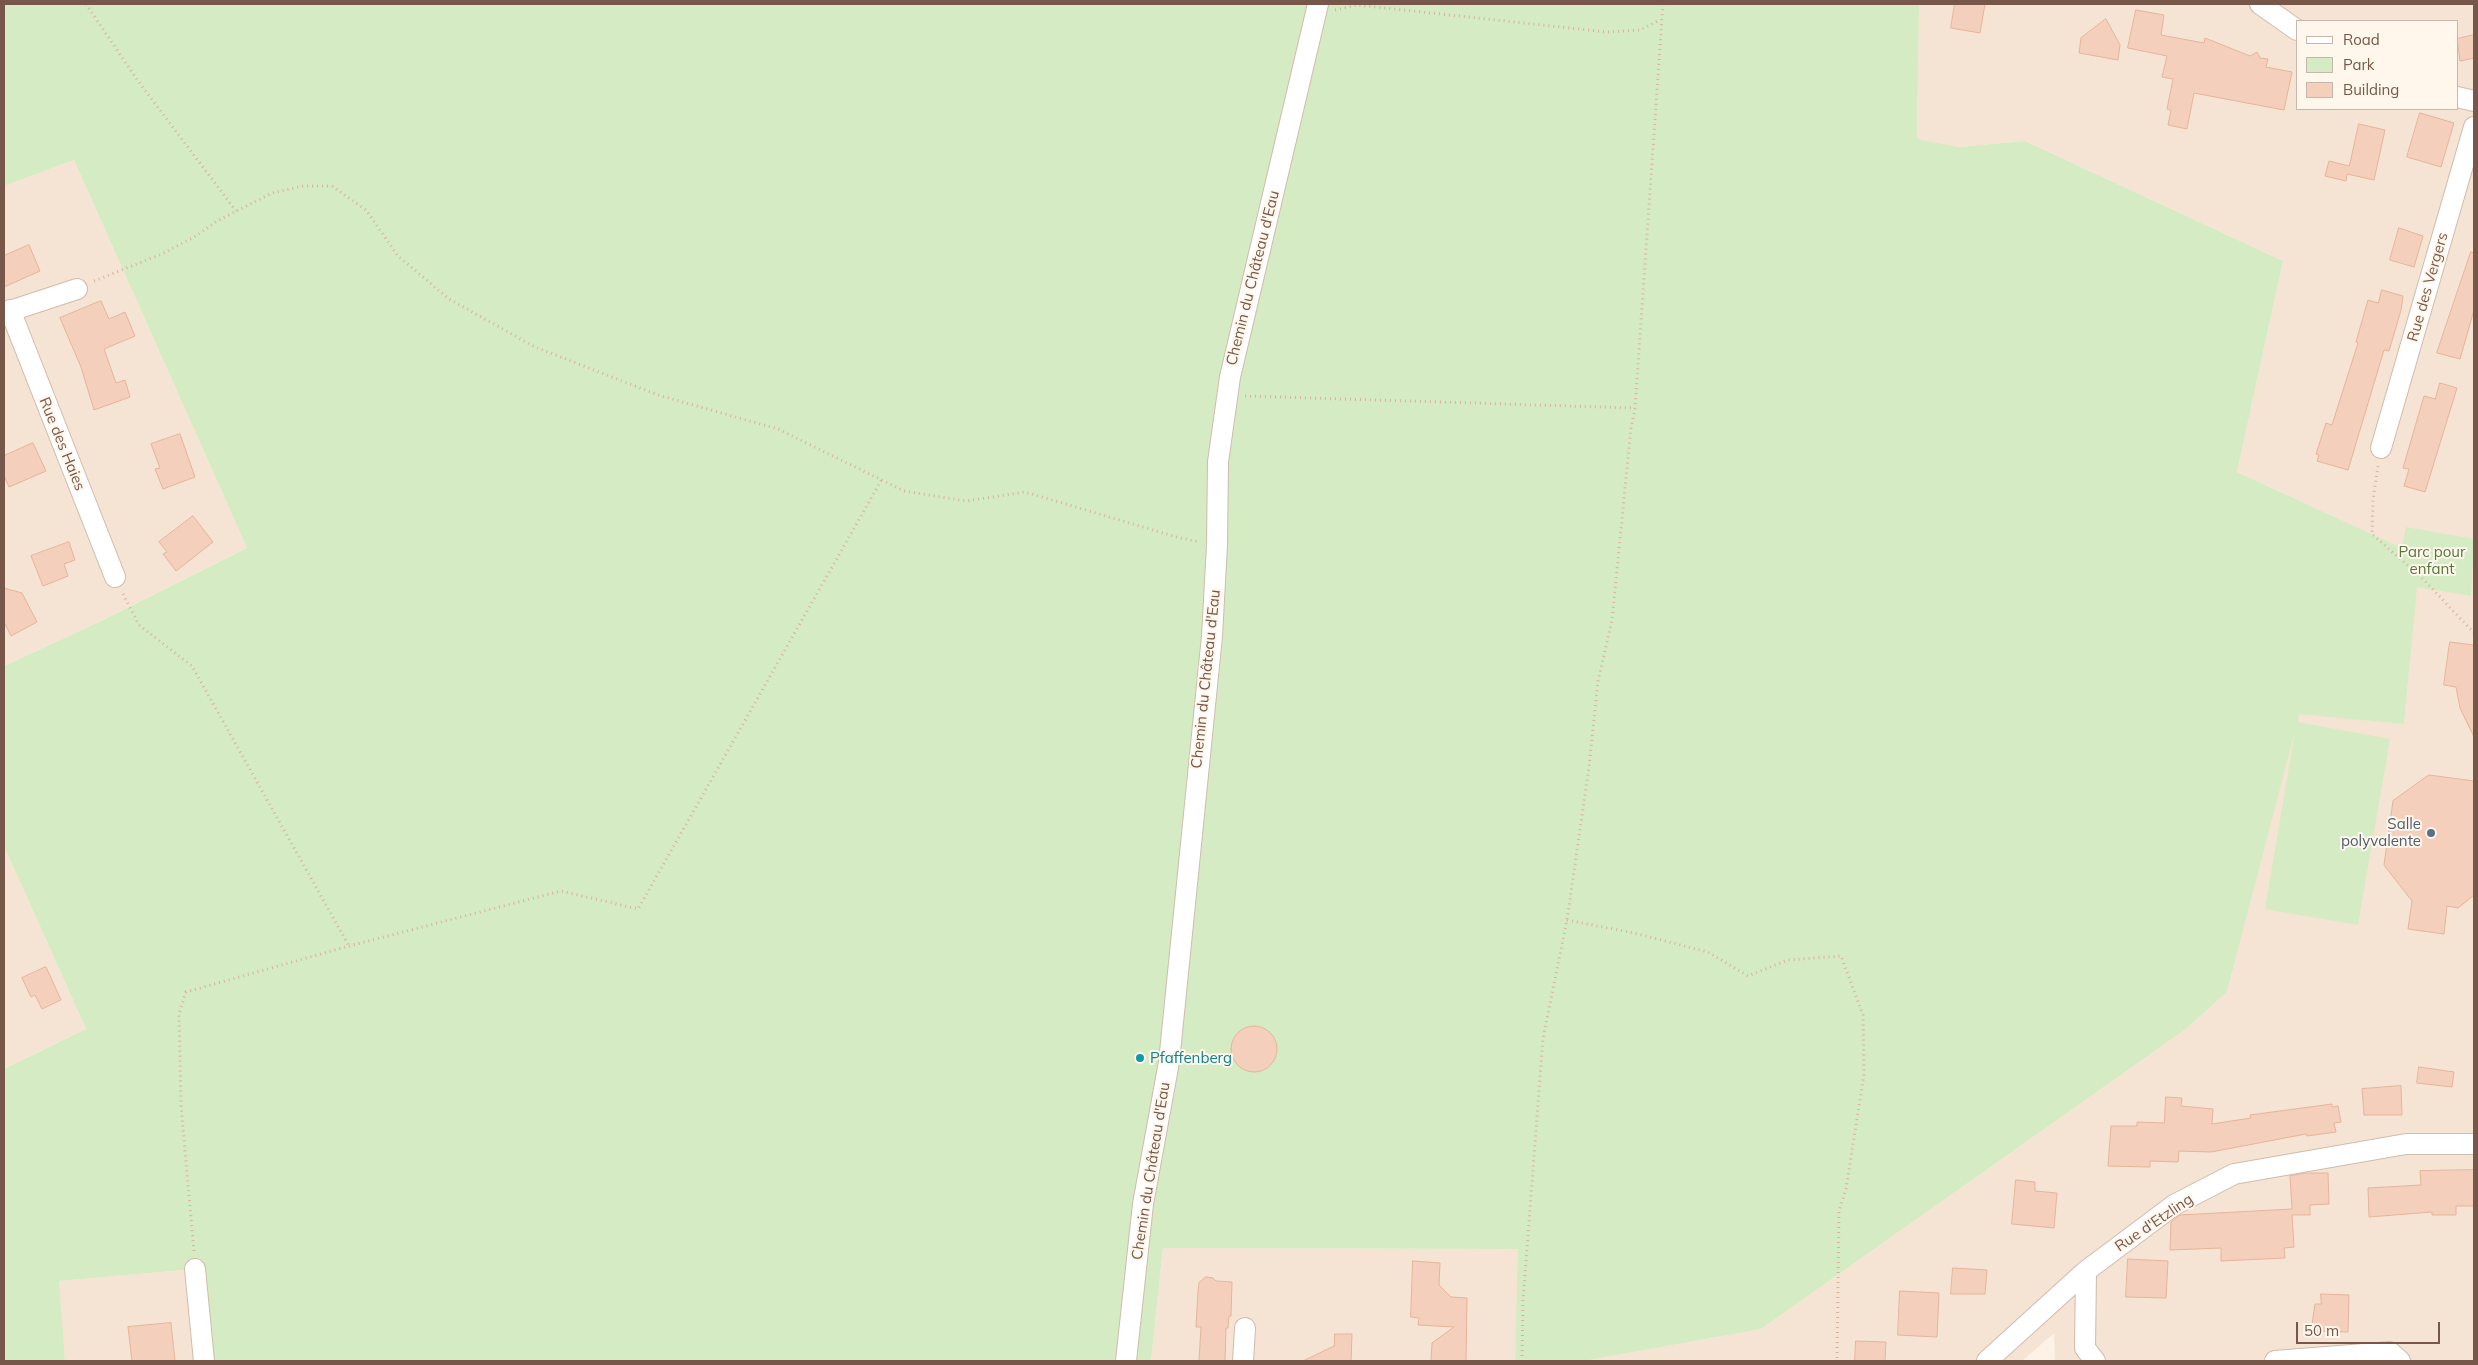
<!DOCTYPE html>
<meta charset="utf-8">
<style>
body{margin:0}
#map{position:relative;width:2478px;height:1365px;overflow:hidden;background:#fdf2e5;font-family:Mulish,sans-serif}
canvas{display:block}
.frame{position:absolute;inset:0;border:5px solid #775749;pointer-events:none}
.legend{position:absolute;left:2296px;top:20px;width:162px;height:90px;box-sizing:border-box;background:#fff7ec;border:1px solid #c9b7ab;margin:0;padding:6px 9px;list-style:none;font-size:15px;color:#775749}
.legend li{display:flex;align-items:center;gap:10px;height:25px}
.legend b{width:25px;border:1px solid #c9b7ab}
.scale{position:absolute;left:2296px;top:1322px;width:144px;height:22px;box-sizing:border-box;border:2px solid #775749;border-top:0;padding-left:6px;font-size:15px;line-height:18px;white-space:nowrap;color:#775749;-webkit-text-stroke:4px #fff7ec;paint-order:stroke}
</style>
<div id="map">
<canvas width="2478" height="1365"></canvas>
<div class="frame"></div>
<ul class="legend">
<li><b style="height:6px;background:#fff"></b>Road</li>
<li><b style="height:14px;background:#d5ebc3"></b>Park</li>
<li><b style="height:14px;background:#f4cfbb"></b>Building</li>
</ul>
<div class="scale">50 m</div>
</div>
<script>
const context = document.querySelector('canvas').getContext('2d');
context.lineJoin = 'round';
function paint(path, color) {
  context.fillStyle = color;
  context.fill(path, 'evenodd');
}
function strokePath(path, color, width, dash) {
  context.strokeStyle = color;
  context.lineWidth = width;
  context.lineCap = dash ? 'butt' : 'round';
  context.setLineDash(dash || []);
  context.stroke(path);
}
function write(font, color, halo, rows, align = 'center') {
  context.font = font + ' Mulish,sans-serif';
  context.lineWidth = 4;
  context.setLineDash([]);
  context.textBaseline = 'middle';
  context.strokeStyle = halo;
  context.fillStyle = color;
  for (const [text, x, y, turn = 0] of rows) {
    context.save();
    context.translate(x, y);
    context.rotate((+turn || 0) * Math.PI / 180);
    context.textAlign = isNaN(turn) ? turn : align;
    if (halo) context.strokeText(text, 0, 0);
    context.fillText(text, 0, 0);
    context.restore();
  }
}
paint(new Path2D(`
 M1919 4H2474V1361H2055L2054 1333 2022 1361H1584L1761 1329 2186 1029 2227 992 2299 713 2404 724 2419 556 2237 472 2283 261 2025 141 1958 147 1917 140ZM2297 21H2457V109H2297Z
 M74 160 247 548 97 623 4 666V186Z
 M4 846 86 1029 4 1069Z
 M1163 1248 1519 1249 1515 1361H1151Z
 M195 1269 204 1361H65L58 1281Z`), '#f5e4d3');
paint(new Path2D(`
 M4 4H1919L1917 139 1958 147 2025 141 2283 261 2237 472 2402 548 2406 527 2474 539 2471 596 2417 587 2404 724 2299 714 2298 722 2390 739 2358 925 2265 909 2295 731 2227 992 2186 1029 1761 1329 1584 1361H1515L1518 1249 1163 1248 1151 1361H204L195 1269 59 1281 65 1361H4V1069L86 1029 4 846V666L97 623 247 548 74 160 4 186Z`), '#d5ebc3');
const building = new Path2D(`
 M1955 4H1985L1980 33 1951 28Z
 M2136 10 2164 15 2161 35 2204 43 2205 38 2250 56 2257 52 2260 58 2268 59 2266 67 2292 72 2284 110 2194 93 2187 129 2168 125 2171 110 2167 109 2173 79 2162 77 2167 56 2128 48Z
 M2106 19 2120 45 2118 60 2079 53 2081 38Z
 M2474 35V58L2460 61 2457 39Z
 M2420 113 2454 123 2441 167 2407 157Z
 M2359 124 2385 130 2374 180 2347 174 2346 181 2325 176 2329 161 2349 166Z
 M2399 228 2423 236 2414 267 2390 260Z
 M29 245 40 271 4 287V256Z
 M2471 252 2474 253V310L2460 359 2437 353Z
 M2382 290 2403 296 2401 310 2389 351 2384 350 2348 470 2317 461 2319 455 2316 454 2326 423 2332 425 2358 343 2356 342 2368 300 2378 303Z
 M101 301 109 319 125 312 135 336 104 349 116 383 125 380 130 397 94 410 81 367 60 318Z
 M2440 383 2457 388 2425 492 2404 486 2409 469 2403 468 2424 396 2435 399Z
 M180 434 195 477 163 489 155 469 160 468 151 444Z
 M33 443 46 471 9 487 4 476V456Z
 M193 516 213 542 176 571 163 554 167 552 159 542Z
 M69 542 75 560 64 564 68 576 43 586 31 556Z
 M4 588 22 593 37 622 11 636 4 622Z
 M2450 642 2474 645V737L2460 708 2456 687 2444 685Z
 M2429 775 2474 781V895L2458 908 2447 906 2444 934 2408 929 2412 901 2384 865 2393 801Z
 M46 967 61 1000 42 1009 35 995 31 997 22 978Z
 M1231 1049a23 23 0 1 1 46 0a23 23 0 1 1-46 0Z
 M2419 1067 2454 1072 2452 1087 2417 1083Z
 M2401 1086 2402 1115H2364L2362 1089Z
 M2166 1097 2182 1098 2181 1106 2213 1109 2212 1124 2251 1118 2250 1115 2332 1104V1107L2338 1106 2341 1122 2334 1123 2336 1132 2307 1136 2306 1134 2211 1152 2179 1151 2178 1162 2150 1161V1167L2108 1166 2111 1126H2137V1122L2164 1123Z
 M2474 1170V1206H2456V1215H2432V1212L2369 1217 2368 1188 2421 1185 2420 1171Z
 M2307 1173H2328L2329 1204 2310 1205V1215H2292L2294 1247 2284 1248 2285 1258 2221 1261V1248L2170 1250 2171 1222 2180 1215 2292 1209 2290 1176Z
 M2016 1180 2035 1182V1191L2057 1193 2054 1228 2012 1224Z
 M2128 1259 2168 1261 2166 1298 2126 1297Z
 M1413 1261 1440 1263 1439 1285 1451 1297 1467 1298 1466 1361H1431L1432 1343 1454 1327 1418 1325 1419 1318 1411 1317Z
 M1953 1268 1987 1270 1985 1294H1951Z
 M1206 1277 1213 1278 1216 1281 1232 1282 1231 1316H1229L1228 1328H1226L1225 1361H1199L1201 1327H1196L1198 1291 1199 1283Z
 M1900 1291 1939 1293 1937 1337 1898 1335Z
 M2321 1294 2349 1295 2348 1332 2311 1331 2315 1304H2321Z
 M171 1323 175 1361H132L128 1327Z
 M1335 1334H1352L1351 1361H1303L1334 1346Z
 M1856 1341 1886 1342 1885 1361H1855Z`);
paint(building, '#f4cfbb');
strokePath(building, '#e7b49b', 1);
const minor = new Path2D(`
 M2260 4 2297 30
 M2457 97 2474 101
 M10 310 115 577
 M4 313 77 289
 M2381 448 2474 127
 M195 1269 204 1361
 M2086 1271 2085 1348 2095 1361
 M1126 1361 1143 1204 1169 1062 1212 636 1217 545 1218 462 1230 377 1318 4
 M1243 1361 1245 1328
 M1987 1361 2086 1271 2174 1205 2234 1174 2406 1144H2474
 M2275 1361 2390 1352 2400 1361`);
strokePath(minor, '#d1bbad', 22);
strokePath(new Path2D(`
 M86 4 138 81 236 211
 M1335 10 1357 5 1607 32 1640 30 1660 20
 M94 281 162 254 196 236 217 221 272 193 303 186H332L366 210 398 256 449 299 535 347 658 395 778 429 904 491 966 501 1025 492 1180 538 1200 542
 M1245 396 1635 408
 M2378 466 2373 499 2372 534 2423 579 2474 633
 M123 594 139 625 192 666 349 946
 M1567 920 1634 933 1708 952 1748 976 1788 960 1841 956 1863 1015 1864 1074 1846 1189 1839 1211 1837 1361
 M194 1251 181 1106 179 1014 186 992 349 946 561 891 638 909 882 479
 M1522 1361 1523 1301 1543 1038 1567 920 1589 767 1598 681 1612 620 1631 428 1635 408 1663 4`), '#d9b29e', 3, [1, 4]);
strokePath(minor, '#fff', 20);
for (const [x, y, r, color] of [
 [2431,833,5,"#5c6f8a"],
 [1140,1058,5,"#0f9aa8"]
]) {
  const dot = new Path2D();
  dot.arc(x, y, r, 0, 2 * Math.PI);
  context.fillStyle = color;
  context.fill(dot);
  strokePath(dot, '#fff7ec', 2);
}
write('15px', '#775749', '#fff7ec', [
 ["Chemin du Château d'Eau",1253,278,-76],
 ["Rue des Vergers",2428,287,-74],
 ["Rue des Haies",62,444,68],
 ["Chemin du Château d'Eau",1206,679,-84],
 ["Chemin du Château d'Eau",1151,1171,-81],
 ["Rue d'Etzling",2154,1223,-34]
]);
write('15px', '#52783d', '#fff7ec', [
 ["Parc pour",2432,552],
 ["enfant",2432,569]
]);
write('15px', '#4e5e75', '#fff7ec', [
 ["Salle",2421,824],
 ["polyvalente",2421,841]
], 'right');
write('15px', '#0d838f', '#fff7ec', [
 ["Pfaffenberg",1150,1058]
], 'left');
</script>
